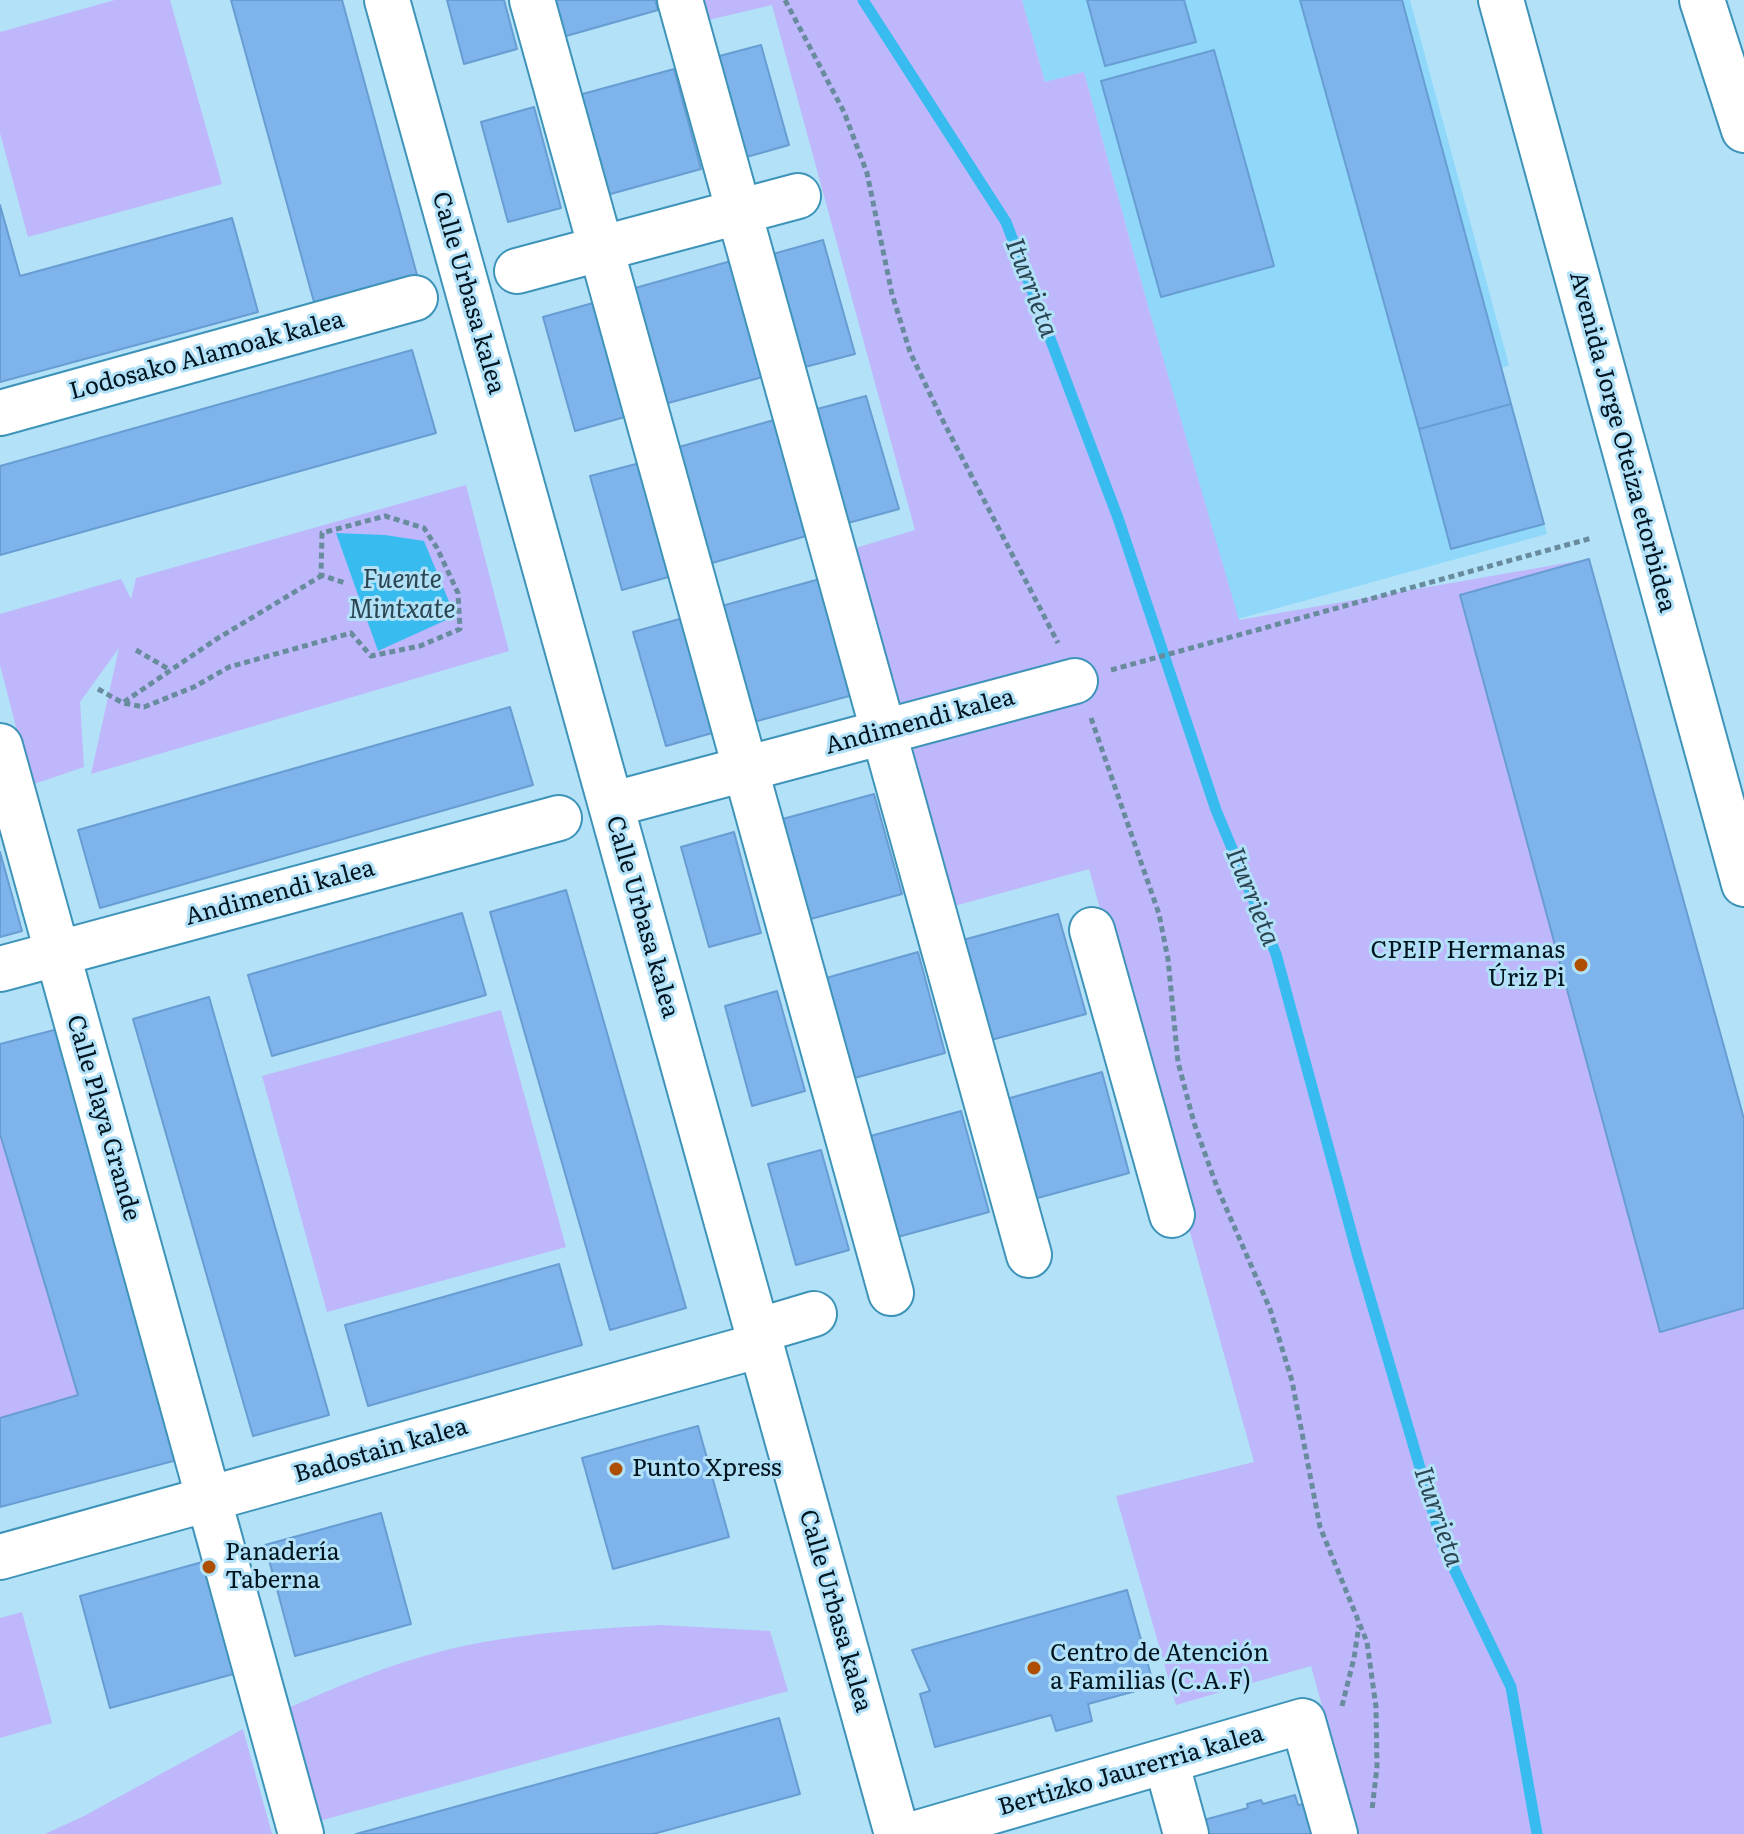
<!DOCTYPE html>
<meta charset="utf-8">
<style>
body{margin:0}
canvas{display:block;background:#b2e1f8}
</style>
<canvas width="1744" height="1834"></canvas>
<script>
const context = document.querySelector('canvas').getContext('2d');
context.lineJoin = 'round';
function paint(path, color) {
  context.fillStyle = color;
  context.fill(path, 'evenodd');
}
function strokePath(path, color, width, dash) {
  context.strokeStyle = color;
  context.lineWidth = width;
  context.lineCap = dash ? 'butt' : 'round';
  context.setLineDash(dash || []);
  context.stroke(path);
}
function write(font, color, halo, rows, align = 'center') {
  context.font = font + ' Literata,serif';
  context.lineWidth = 6;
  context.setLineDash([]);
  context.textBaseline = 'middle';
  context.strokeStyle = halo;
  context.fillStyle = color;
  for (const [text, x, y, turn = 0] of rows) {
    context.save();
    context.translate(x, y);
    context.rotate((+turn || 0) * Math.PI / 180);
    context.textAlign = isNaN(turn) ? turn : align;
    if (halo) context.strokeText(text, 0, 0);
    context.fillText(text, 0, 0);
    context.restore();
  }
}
paint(new Path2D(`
 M1022 0H1410L1509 365 1502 368 1547 534 1238 619 1148 306 1084 72 1045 82Z`), '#90d8fa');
paint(new Path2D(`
 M115 0H170L222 184 28 237 0 133V32Z
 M699 0H1022L1045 82 1084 72 1148 306 1239 620 1589 559 1744 1119V1834H1357L1311 1666 1176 1705 1116 1496 1254 1462 1089 869 947 908 849 550 915 530 772 5 704 21Z
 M466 485 509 651 91 774 119 648 80 702 84 767 31 785 0 665V614L121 579 131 599 136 578Z
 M501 1010 566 1247 327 1312 262 1076Z
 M1 1133 78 1395 0 1418V1134Z
 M22 1612 52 1723 0 1738V1618Z
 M661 1625 770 1631 788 1691 312 1823 281 1711C334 1688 387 1665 442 1651 513 1633 588 1629 661 1625Z
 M243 1729 272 1834H45L84 1816Z`), '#bfb7fb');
paint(new Path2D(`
 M336 533 385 535 424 541 455 616 378 651Z`), '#38bcf0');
strokePath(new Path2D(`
 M863 0 1006 222 1118 518 1216 810 1276 954 1358 1257 1443 1546 1511 1687 1537 1834`), '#38bcf0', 11);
const building = new Path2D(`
 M231 0H342L417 275 314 302Z
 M447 0H504L517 49 464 64Z
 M541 0H655L658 10 552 40Z
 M1087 0H1184L1196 42 1105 66Z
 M1300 0H1402L1511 404 1419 429Z
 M761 45 789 145 736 160 708 59Z
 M1214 50 1274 266 1161 297 1101 81Z
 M674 69 701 169 596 198 568 98Z
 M534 107 561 208 508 222 481 122Z
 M0 205 20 276 232 218 258 312 0 382Z
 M823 240 855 354 805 367 773 254Z
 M738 259 770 375 661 405 628 290Z
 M593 303 625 417 575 431 543 317Z
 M412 350 436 433 0 555V466Z
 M866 396 899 509 848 523 817 409Z
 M1511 404 1544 524 1451 549 1419 429Z
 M781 418 813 534 705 565 672 449Z
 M640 463 672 576 622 590 590 476Z
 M1589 559 1744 1119V1308L1660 1332 1460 595Z
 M827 577 860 693 750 723 718 607Z
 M683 618 716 732 666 746 633 632Z
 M510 707 533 785 100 908 78 830Z
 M874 794 902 894 796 923 768 823Z
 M734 832 761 933 709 947 681 847Z
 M0 852 22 931 0 937Z
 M566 890 686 1308 610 1330 490 912Z
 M462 913 486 995 272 1056 248 975Z
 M1058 914 1086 1014 980 1043 952 943Z
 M918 952 945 1053 840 1082 812 982Z
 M777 991 805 1091 752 1106 725 1006Z
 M209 997 329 1415 253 1436 133 1019Z
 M62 1028 177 1460 0 1507V1418L78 1395 0 1134V1044Z
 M1102 1072 1129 1173 1023 1202 996 1102Z
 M961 1111 989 1212 883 1241 856 1140Z
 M821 1150 849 1250 796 1265 768 1164Z
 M559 1264 582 1345 368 1406 345 1325Z
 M698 1426 729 1537 613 1569 582 1458Z
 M381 1513 411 1624 295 1656 265 1545Z
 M206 1561 237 1673 110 1708 80 1596Z
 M1127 1590 1154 1686 1088 1704 1092 1721 1056 1731 1051 1715 935 1747 920 1694 930 1691 912 1650Z
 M779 1718 800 1794 653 1834H356Z
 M1295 1795 1298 1805 1304 1804 1312 1834H1198L1200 1821 1248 1808 1247 1804 1261 1800 1263 1804Z`);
paint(building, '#7eb4eb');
strokePath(building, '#679dd2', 2);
const minor = new Path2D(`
 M387 0 897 1834
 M532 0 891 1293
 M680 0 1029 1255
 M1501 0 1744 884
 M1702 0 1744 130
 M517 271 798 196
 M0 413 415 298
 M0 746 206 1489
 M625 801 1075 681
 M1092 930 1172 1215
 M0 969 559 818
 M757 1331 814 1314
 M213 1515 301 1834
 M0 1557 761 1345
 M1166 1761 1186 1834
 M914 1834 1303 1721 1335 1834`);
strokePath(minor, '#3e94b8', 48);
strokePath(new Path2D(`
 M785 0 844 112 867 173 892 294 910 352 941 417 1058 643
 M136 650 170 670
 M1111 670 1592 538
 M98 689 123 703 144 707 194 687 229 667 351 633 371 656 420 646 460 629 458 593 437 548 424 528 385 516 322 533 321 575 345 583
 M124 702 215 640 321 576
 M1091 718 1159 914 1168 959 1178 1062 1194 1123 1217 1187 1270 1309 1292 1381 1320 1527 1367 1642 1376 1707 1377 1767 1372 1810
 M1342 1706 1354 1658 1359 1625`), '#688c9e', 5, [6, 4]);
strokePath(minor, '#fff', 44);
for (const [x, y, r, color] of [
 [1581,965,8,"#ad4e00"],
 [616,1469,8,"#ad4e00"],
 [209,1567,8,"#ad4e00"],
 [1034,1668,8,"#ad4e00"]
]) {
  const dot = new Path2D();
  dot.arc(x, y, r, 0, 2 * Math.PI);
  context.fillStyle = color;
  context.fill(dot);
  strokePath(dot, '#b2e1f8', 3);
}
write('24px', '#001520', '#b2e1f8', [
 ["Calle Urbasa kalea",468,293,74],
 ["Lodosako Alamoak kalea",207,356,-15],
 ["Avenida Jorge Oteiza etorbidea",1622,442,75],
 ["Andimendi kalea",920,722,-15],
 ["Andimendi kalea",280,893,-15],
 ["Calle Urbasa kalea",642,917,74],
 ["Calle Playa Grande",103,1118,74],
 ["Badostain kalea",381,1451,-16],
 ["Calle Urbasa kalea",835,1611,74],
 ["Bertizko Jaurerria kalea",1131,1771,-16]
]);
write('24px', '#001520', '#b2e1f8', [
 ["CPEIP Hermanas",1565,951,"right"],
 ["Úriz Pi",1565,979,"right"],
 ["Punto Xpress",632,1469],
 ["Panadería",225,1553],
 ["Taberna",225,1581],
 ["Centro de Atención",1050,1654],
 ["a Familias (C.A.F)",1050,1682]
], 'left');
write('italic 26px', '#2b4653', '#b2e1f8', [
 ["Iturrieta",1031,288,69],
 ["Fuente",402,580],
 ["Mintxate",402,610],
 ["Iturrieta",1252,897,68],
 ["Iturrieta",1438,1517,71]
]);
</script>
